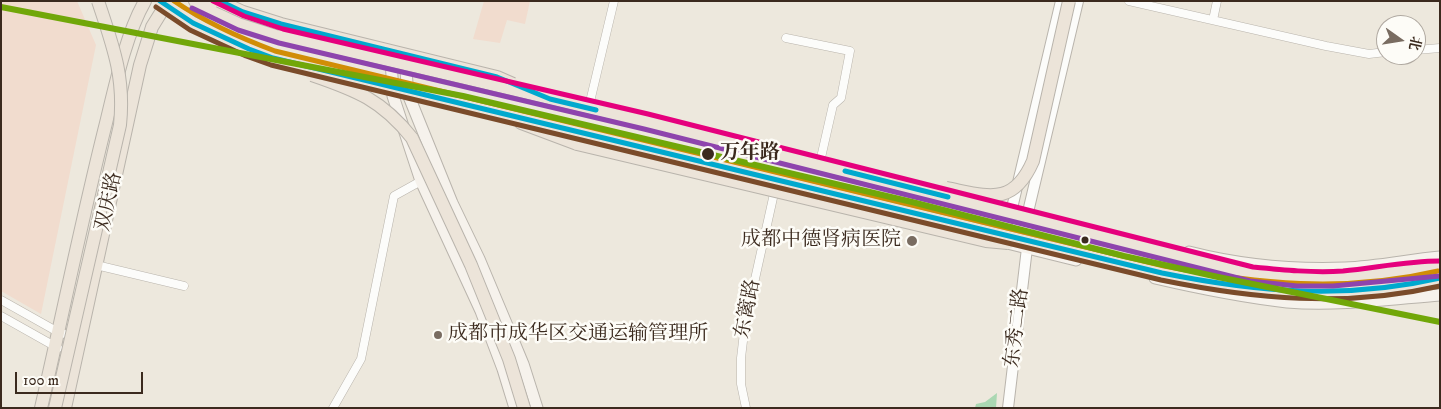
<!DOCTYPE html>
<meta charset="utf-8">
<style>
body{margin:0}
#map{position:relative;width:1441px;height:409px;overflow:hidden;background:#ede8dd;font-family:"IM FELL DW Pica","Noto Serif SC",serif}
canvas{display:block}
.frame{position:absolute;inset:0;border:2px solid #3b2a1e;pointer-events:none}
.north{position:absolute;left:1376px;top:15px;width:50px;height:50px;box-sizing:border-box;background:#fdfcf7;border:1px solid #afa8a0;border-radius:50%;rotate:103deg;font-size:14px;font-weight:700;line-height:20px;text-align:center;color:#3b2a1e}
.north::after{content:'';display:block;margin:auto;width:18px;height:22px;background:#796c61;clip-path:polygon(50% 0,100% 100%,50% 72%,0 100%)}
.scale{position:absolute;left:15px;top:372px;width:128px;height:22px;box-sizing:border-box;border:2px solid #3b2a1e;border-top:0;padding-left:6px;font-size:15px;line-height:18px;white-space:nowrap;color:#3b2a1e;-webkit-text-stroke:4px #fdfcf7;paint-order:stroke}
</style>
<div id="map">
<canvas width="1441" height="409"></canvas>
<div class="frame"></div>
<div class="north">北</div>
<div class="scale">100 m</div>
</div>
<script>
const context = document.querySelector('canvas').getContext('2d');
context.lineJoin = 'round';
function paint(path, color) {
  context.fillStyle = color;
  context.fill(path, 'evenodd');
}
function strokePath(path, color, width, dash) {
  context.strokeStyle = color;
  context.lineWidth = width;
  context.lineCap = dash ? 'butt' : 'round';
  context.setLineDash(dash || []);
  context.stroke(path);
}
function write(font, color, halo, rows, align = 'center') {
  context.font = font + ' "IM FELL DW Pica","Noto Serif SC",serif';
  context.lineWidth = 5;
  context.setLineDash([]);
  context.textBaseline = 'middle';
  context.strokeStyle = halo;
  context.fillStyle = color;
  for (const [text, x, y, turn = 0] of rows) {
    context.save();
    context.translate(x, y);
    context.rotate((+turn || 0) * Math.PI / 180);
    context.textAlign = isNaN(turn) ? turn : align;
    if (halo) context.strokeText(text, 0, 0);
    context.fillText(text, 0, 0);
    context.restore();
  }
}
paint(new Path2D(`
 M1 1H77L96 45 41 314 1 291Z
 M484 1H530L525 24 507 20 500 43 473 39Z`), '#f1dcce');
paint(new Path2D(`
 M997 393 996 408H975L976 404 985 402Z`), '#aad7b2');
const minor = new Path2D(`
 M1129 1 1326 46 1369 54 1386 52
 M1213 20 1217 1
 M786 38 850 51 841 98 833 105 820 162
 M1416 50 1440 48
 M589 106 614 1
 M96 265 184 286
 M1 300 58 332 75 337
 M1 316 58 348
 M333 408 361 359 394 196 421 181
 M746 408 741 384V358L745 324 775 189`);
const tertiary = new Path2D(`
 M1025 243 1012 208 1061 1
 M1008 408 1027 248 1028 212 1078 1`);
const secondary = new Path2D(`
 M391 57 393 96 421 181 481 311 503 369 515 408
 M405 60 408 94 452 203 479 259 508 328 523 364 537 408
 M999 241 1076 260
 M1189 252C1240 265 1292 270 1345 268 1376 267 1408 260 1440 257
 M1155 278C1198 288 1242 297 1287 302 1337 306 1389 299 1440 295`);
const primary = new Path2D(`
 M41 408C63 313 82 218 106 123 115 86 126 34 145 1
 M65 408 140 65 152 27 168 1`);
const trunk = new Path2D(`
 M195 1 241 23 281 36
 M521 123 577 144
 M1418 268 1440 265
 M1419 283 1440 281`);
strokePath(minor, '#b9b4ac', 9);
strokePath(tertiary, '#b9b4ac', 12);
strokePath(secondary, '#b9b4ac', 13);
strokePath(primary, '#b9b4ac', 14);
strokePath(trunk, '#b9b4ac', 14);
strokePath(minor, '#fcfcfa', 8);
strokePath(tertiary, '#fcfcfa', 10);
strokePath(secondary, '#f6f2ec', 11);
strokePath(primary, '#ece4d9', 12);
strokePath(trunk, '#ece4d9', 12);
const trunkBridge = new Path2D(`
 M160 1 193 23 249 49 273 58 1066 251 1164 274 1260 289 1351 291 1419 283
 M219 1 243 12 281 24 497 77 513 84
 M281 36C606 108 929 193 1252 274L1277 278H1344L1418 268
 M312 75C356 90 382 100 412 138L471 265 509 359 524 408
 M577 144 986 241 1008 243
 M946 188C988 196 1013 207 1033 161L1069 1
 M55 408 120 125C125 77 113 46 98 1`);
strokePath(trunkBridge, '#b9b4ac', 14, []);
strokePath(trunkBridge, '#ece4d9', 12);
strokePath(new Path2D(`
 M160 1 193 23 249 49 273 58 1162 273C1256 292 1345 300 1440 278
 M220 1 243 12 281 24 497 77 550 99 596 110
 M845 171 948 197`), '#00a9ce', 5);
strokePath(new Path2D(`
 M156 7 190 30 246 56 271 65 1161 280C1254 299 1345 308 1440 286`), '#7a4b2a', 5);
strokePath(new Path2D(`
 M174 1C205 22 240 38 275 51L1164 266C1257 284 1344 293 1438 271`), '#d18d06', 5);
strokePath(new Path2D(`
 M192 8 238 30 279 43 644 129 1250 281 1297 286H1333L1440 276`), '#8e44ad', 5);
strokePath(new Path2D(`
 M213 1 244 16 283 29 648 114 1253 267C1283 270 1313 273 1343 271 1375 268 1407 261 1440 261`), '#e5007d', 5);
strokePath(new Path2D(`
 M1 7 463 96 912 202 1124 256 1218 277 1440 322`), '#71a709', 6);
for (const [x, y, r, color] of [
 [708,154,7,"#3b2a1e"],
 [1085,240,4.5,"#3b2a1e"],
 [912,241,6,"#796c61"],
 [438,335,5,"#796c61"]
]) {
  const dot = new Path2D();
  dot.arc(x, y, r, 0, 2 * Math.PI);
  context.fillStyle = color;
  context.fill(dot);
  strokePath(dot, '#fdfcf7', 2);
}
write('bold 20px', '#3b2a1e', '#fdfcf7', [
 ["万年路",720,154]
], 'left');
write('20px', '#3b2a1e', '#fdfcf7', [
 ["双庆路",110,202,-78],
 ["东篱路",749,309,-79],
 ["东秀二路",1018,328,-83]
]);
write('20px', '#3b2a1e', '#fdfcf7', [
 ["成都中德肾病医院",901,241],
 ["成都市成华区交通运输管理所",448,335,"left"]
], 'right');
</script>
